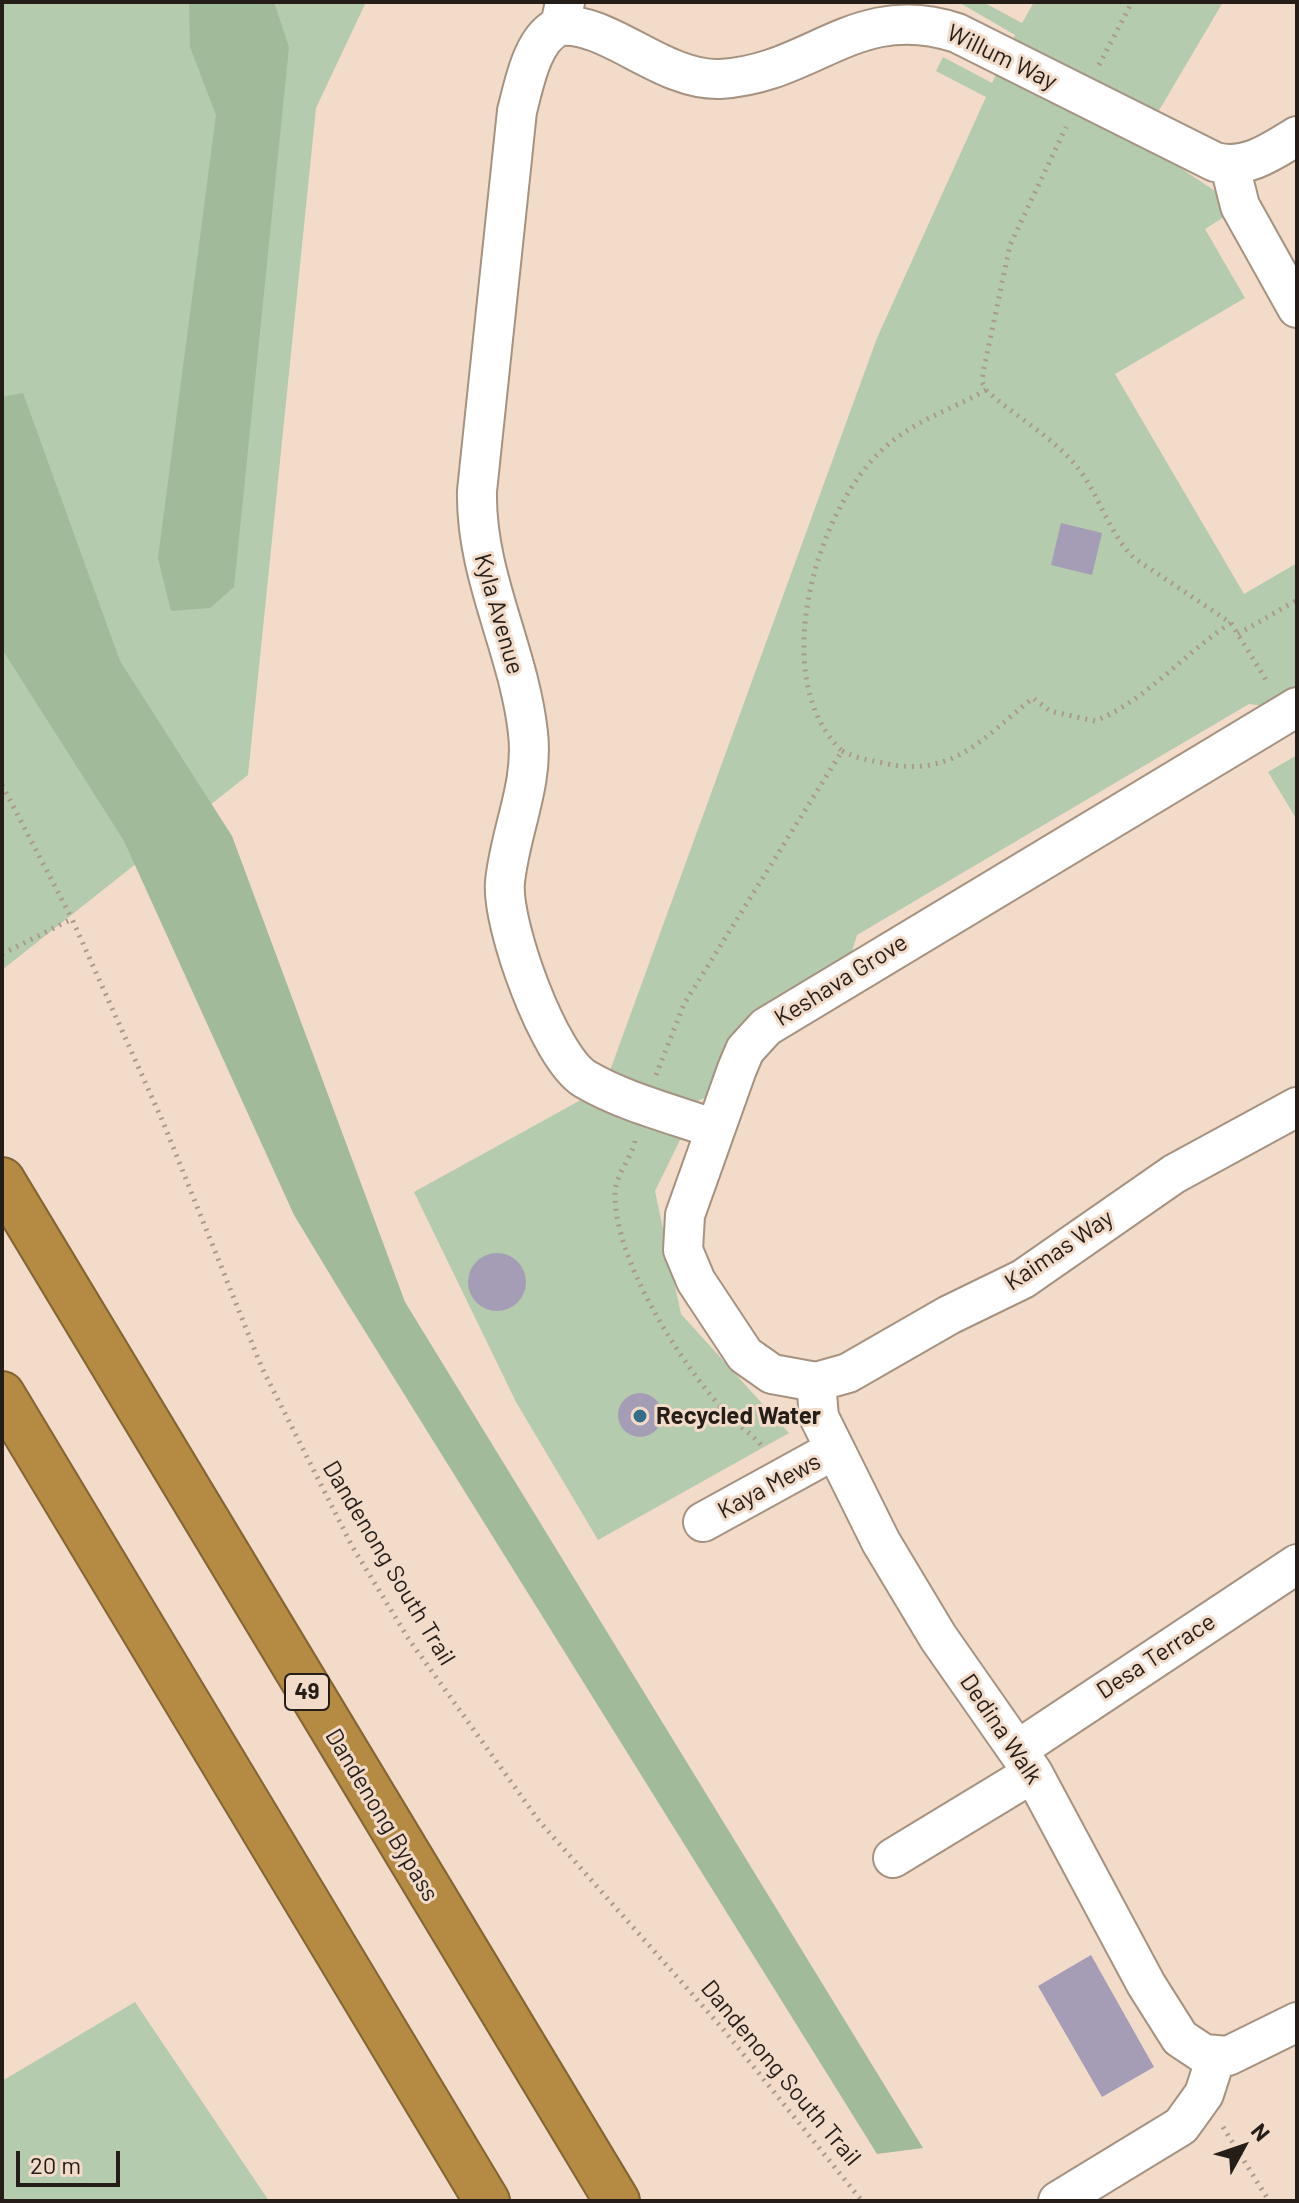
<!DOCTYPE html>
<style>
body{margin:0}
#map{position:relative;width:1299px;height:2203px;overflow:hidden;background:#f2dbc9;font-family:Barlow,sans-serif}
canvas{display:block}
.frame{position:absolute;inset:0;border:4px solid #251d17;pointer-events:none}
.north{position:absolute;left:1203px;top:2107px;width:80px;height:80px;-webkit-text-stroke:6px #f2dbc9;paint-order:stroke;rotate:50deg;font-size:22px;font-weight:700;line-height:32px;text-align:center;color:#251d17}
.north::after{content:'';display:block;margin:auto;width:28px;height:36px;background:#251d17;clip-path:polygon(50% 0,100% 100%,50% 72%,0 100%)}
.scale{position:absolute;left:16px;top:2151px;width:104px;height:36px;box-sizing:border-box;border:4px solid #251d17;border-top:0;padding-left:10px;font-size:24px;line-height:28px;white-space:nowrap;color:#251d17;-webkit-text-stroke:6px #f2dbc9;paint-order:stroke}
</style>
<div id="map">
<canvas width="1299" height="2203"></canvas>
<div class="frame"></div>
<div class="north">N</div>
<div class="scale">20 m</div>
</div>
<script>
const context = document.querySelector('canvas').getContext('2d');
context.lineJoin = 'round';
function paint(path, color) {
  context.fillStyle = color;
  context.fill(path, 'evenodd');
}
function strokePath(path, color, width, dash) {
  context.strokeStyle = color;
  context.lineWidth = width;
  context.lineCap = dash ? 'butt' : 'round';
  context.setLineDash(dash || []);
  context.stroke(path);
}
function write(font, color, halo, rows, align = 'center') {
  context.font = font + ' Barlow,sans-serif';
  context.lineWidth = 6;
  context.setLineDash([]);
  context.textBaseline = 'middle';
  context.strokeStyle = halo;
  context.fillStyle = color;
  for (const [text, x, y, turn = 0] of rows) {
    context.save();
    context.translate(x, y);
    context.rotate((+turn || 0) * Math.PI / 180);
    context.textAlign = isNaN(turn) ? turn : align;
    if (halo) context.strokeText(text, 0, 0);
    context.fillText(text, 0, 0);
    context.restore();
  }
}
paint(new Path2D(`
 M2 2H366L316 108 248 775 2 970Z
 M983 2 1022 23 1034 2H1223L1154 119 1011 43 1015 35 960 3Z
 M943 57 992 83 998 71 1149 147 1221 195 1227 215 1205 229 1245 298 1115 374 1244 594 1297 563V692L1273 707 1249 704 857 935 850 958 710 1095 692 1104 608 1076 877 338 986 97 936 71Z
 M1297 755V820L1268 772Z
 M588 1096 682 1136 655 1191 681 1314 789 1433 598 1540 516 1402 414 1192Z
 M135 2002 269 2201H2V2081Z`), '#b4cbae');
paint(new Path2D(`
 M189 2H274L289 47 234 587 210 608 171 611 158 558 216 115 190 47Z
 M23 393 120 661 232 836 405 1302 923 2148 877 2154 343 1296 294 1215 124 841 2 649V397Z`), '#a1ba99');
paint(new Path2D(`
 M1061 523 1102 533 1092 575 1051 565Z
 M468 1282a29 29 0 1 1 58 0a29 29 0 1 1-58 0Z
 M618 1415a22 22 0 1 1 44 0a22 22 0 1 1-44 0Z
 M1091 1955 1154 2067 1102 2097 1038 1986Z`), '#a49db5');
const street = new Path2D(`
 M565 2 560 26C532 37 524 85 517 111L477 491C475 575 519 650 528 733 534 785 510 831 505 882 501 924 549 1057 585 1079 624 1102 673 1114 715 1129
 M560 26C608 21 662 81 720 79 813 74 856 0 957 33L1215 162C1246 170 1271 152 1297 136
 M1230 166 1240 206 1297 308
 M1297 707 766 1027 745 1050 737 1069 685 1215 683 1250 696 1281 745 1355 772 1374 816 1382 848 1373 949 1315 1023 1279 1174 1174 1297 1107
 M816 1382 819 1417 881 1542 938 1637 1033 1773 1146 1984 1180 2038 1204 2054 1228 2056 1297 2022
 M703 1522 834 1450
 M1017 1750 1297 1564
 M893 1858 1033 1773
 M1058 2201 1181 2126 1204 2094 1216 2057`);
const highway = new Path2D(`
 M2 1180 617 2201
 M2 1394 487 2201`);
strokePath(street, '#a69281', 42);
strokePath(highway, '#836433', 48);
strokePath(new Path2D(`
 M1099 65 1132 2
 M986 390C1016 418 1056 438 1081 472 1101 500 1109 533 1134 558L1231 623 1268 683
 M1238 634 1297 600
 M842 751C856 758 868 760 883 763 952 779 983 738 1033 698L1050 711 1095 721C1147 700 1184 653 1231 623
 M2 785 72 919
 M2 954 72 919 163 1122 262 1368 352 1546 408 1638 539 1821 723 2029 862 2201
 M656 1075 684 1004 842 751C767 680 815 513 881 451 912 421 949 411 986 390L982 382 984 368 1010 245 1066 127
 M635 1141C631 1159 616 1174 615 1192 613 1259 682 1366 727 1414 738 1427 753 1433 763 1448
 M1223 2127 1269 2201`), '#ab9a8c', 5, [2, 6]);
strokePath(street, '#fff', 38);
strokePath(highway, '#b58a42', 44);
for (const [x, y, r, color] of [
 [640,1416,8,"#346d87"]
]) {
  const dot = new Path2D();
  dot.arc(x, y, r, 0, 2 * Math.PI);
  context.fillStyle = color;
  context.fill(dot);
  strokePath(dot, '#f2dbc9', 3);
}
for (const [x, y, w] of [
 [307,1692,44]
]) {
  const box = new Path2D();
  box.roundRect(x - w / 2, y - 18, w, 36, 6);
  context.fillStyle = '#f2dbc9';
  context.fill(box);
  strokePath(box, '#251d17', 2);
}
write('bold 22px', '#251d17', null, [
 ["49",307,1692]
]);
write('24px', '#251d17', '#f2dbc9', [
 ["Willum Way",1002,57,26],
 ["Kyla Avenue",499,614,74],
 ["Keshava Grove",841,980,-32],
 ["Kaimas Way",1059,1250,-34],
 ["Kaya Mews",769,1486,-28],
 ["Dandenong South Trail",389,1563,59],
 ["Desa Terrace",1156,1656,-33],
 ["Dedina Walk",1001,1729,56],
 ["Dandenong Bypass",382,1815,59],
 ["Dandenong South Trail",781,2073,50]
]);
write('bold 24px', '#251d17', '#f2dbc9', [
 ["Recycled Water",656,1416]
], 'left');
</script>
